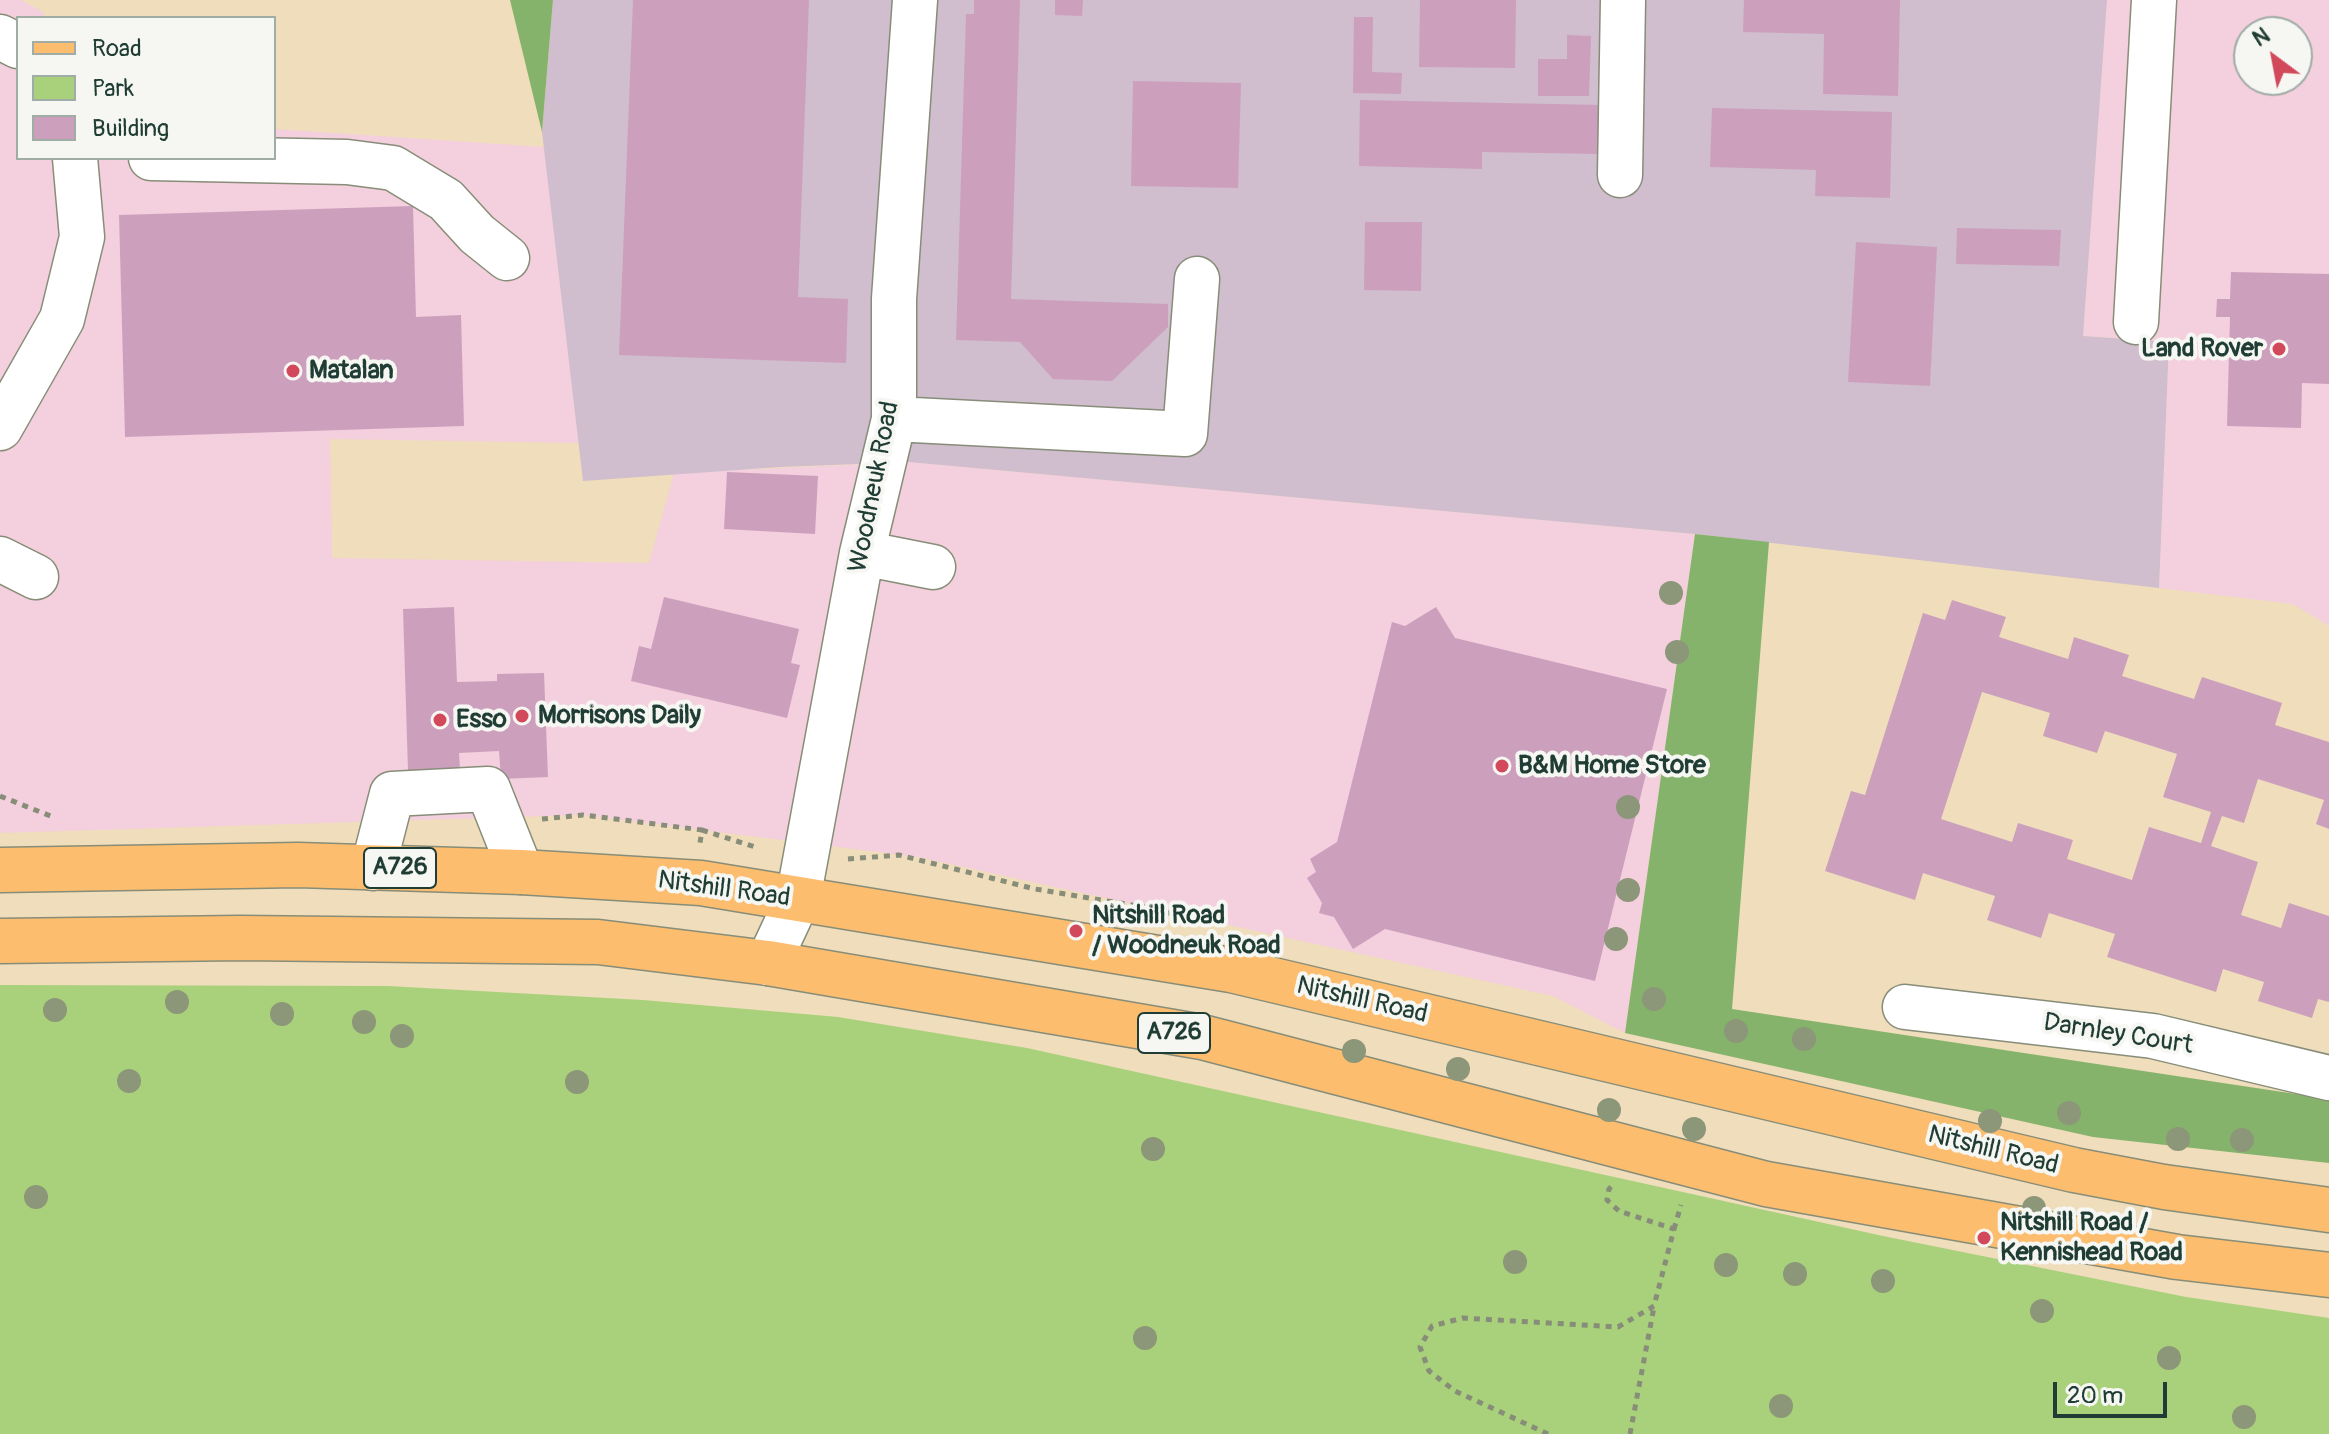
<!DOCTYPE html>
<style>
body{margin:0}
#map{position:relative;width:2329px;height:1434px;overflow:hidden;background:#efddbb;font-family:Pangolin,sans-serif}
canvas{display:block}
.legend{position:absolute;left:16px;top:16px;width:260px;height:144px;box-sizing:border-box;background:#f6f6f2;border:2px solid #a0aca6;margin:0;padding:10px 14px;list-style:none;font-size:24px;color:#1f3d34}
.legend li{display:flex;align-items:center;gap:16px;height:40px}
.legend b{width:40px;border:2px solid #a0aca6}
.north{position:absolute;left:2233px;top:16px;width:80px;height:80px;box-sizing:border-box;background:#f6f6f2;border:2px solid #a0aca6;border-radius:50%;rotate:328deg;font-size:22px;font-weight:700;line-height:32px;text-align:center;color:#1f3d34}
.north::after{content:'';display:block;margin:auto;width:28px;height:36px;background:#d1495b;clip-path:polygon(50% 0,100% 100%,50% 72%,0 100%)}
.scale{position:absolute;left:2053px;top:1382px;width:114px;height:36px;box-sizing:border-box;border:4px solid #1f3d34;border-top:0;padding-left:10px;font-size:24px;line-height:28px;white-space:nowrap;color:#1f3d34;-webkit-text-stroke:6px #f6f6f2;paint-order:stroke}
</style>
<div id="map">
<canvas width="2329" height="1434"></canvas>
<ul class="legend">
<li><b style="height:10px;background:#fcbd6f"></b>Road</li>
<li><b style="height:22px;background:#a9d17b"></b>Park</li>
<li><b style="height:22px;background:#cca0bd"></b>Building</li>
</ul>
<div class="north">N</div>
<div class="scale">20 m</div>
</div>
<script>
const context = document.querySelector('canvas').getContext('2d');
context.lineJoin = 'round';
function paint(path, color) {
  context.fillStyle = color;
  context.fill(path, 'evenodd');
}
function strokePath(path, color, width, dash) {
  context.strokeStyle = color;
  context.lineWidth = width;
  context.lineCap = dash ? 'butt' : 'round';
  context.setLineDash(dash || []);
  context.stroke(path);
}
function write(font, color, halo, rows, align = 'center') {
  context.font = font + ' Pangolin,sans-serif';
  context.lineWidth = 8;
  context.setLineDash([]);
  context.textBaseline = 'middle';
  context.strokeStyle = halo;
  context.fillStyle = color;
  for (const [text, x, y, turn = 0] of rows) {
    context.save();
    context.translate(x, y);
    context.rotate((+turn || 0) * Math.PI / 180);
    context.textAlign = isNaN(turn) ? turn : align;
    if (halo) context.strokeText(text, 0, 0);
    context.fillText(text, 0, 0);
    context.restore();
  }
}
paint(new Path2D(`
 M0 0H21L43 12 45 18H18V158H274V129L544 147 579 443 330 439 332 558 649 563 674 473 909 462 1695 534 1625 1033 1553 996 918 857 582 815 0 833Z
 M2107 0H2329V626L2293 604 2159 588 2169 342 2083 336ZM2249 32H2297V80H2249Z`), '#f4cfde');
paint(new Path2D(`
 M553 0H2107L2083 336 2169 342 2159 588 1695 534 909 462 780 467 583 481 542 132Z`), '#d0bdce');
paint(new Path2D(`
 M0 985 388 986 643 1000 838 1017 1027 1048 1883 1236 2186 1297 2329 1318V1434H0Z`), '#a9d17b');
paint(new Path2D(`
 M510 0H553L542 132Z
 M1695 534 1769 542 1732 1009 2329 1099V1163L2093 1137 1625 1033Z`), '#86b36b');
paint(new Path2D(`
 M633 0H809L798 297 848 299 846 363 619 355Z
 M974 0H1020L1011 299 1168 304V327L1112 381 1053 379 1020 342 956 340 966 14H974Z
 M1055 0H1083L1082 16 1055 15Z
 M1420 0H1516L1515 68 1419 67Z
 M1744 0H1900L1898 96 1823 94 1824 34 1743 32Z
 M1354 17H1373L1372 72 1402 73 1401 94 1353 93Z
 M1567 35 1591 36 1589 96H1538V59H1567Z
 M1133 81 1241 83 1238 188 1131 186Z
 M1360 100 1601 105 1600 154 1482 152V169L1359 166Z
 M1712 108 1892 112 1890 198 1815 196 1816 170 1710 167Z
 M413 206 416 317 461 315 464 426 125 437 119 215Z
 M1365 222H1422L1421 291 1364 290Z
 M1957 228 2061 230 2059 266 1956 264Z
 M1856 242 1937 247 1930 386 1848 382Z
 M2231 272 2329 274V384L2302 383 2301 428 2227 426 2230 317H2216L2217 299H2230Z
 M727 472 818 476 815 534 724 529Z
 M664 597 799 629 791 663 800 665 787 718 631 681 639 646 651 649Z
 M1952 600 2006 617 1999 637 2068 659 2074 637 2129 655 2122 676 2194 699 2202 677 2282 703 2275 725 2329 742V829L2316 824 2324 800 2258 779 2244 823 2222 816 2211 846 2258 862 2241 915 2281 928 2289 903 2329 916V1002L2318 999 2312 1018 2258 1001 2264 982 2223 969 2216 992 2107 957 2115 934 2049 913 2041 938 1987 920 1995 896 1923 873 1915 900 1825 871 1851 791 1865 795 1923 613 1945 620ZM1982 692 2050 713 2043 736 2097 753 2105 731 2177 754 2163 797 2211 812 2201 843 2149 827 2132 880 2067 859 2073 840 2018 823 2012 842 1941 819Z
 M454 607 457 682 497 681V674L544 673 548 777 501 779 499 751 459 753 460 769 408 771 403 609Z
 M1436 607 1455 638 1667 689 1595 981 1385 929 1353 949 1334 917 1319 913 1322 903 1307 878 1316 872 1310 859 1337 842 1392 622 1405 626Z`), '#cca0bd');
const minor = new Path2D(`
 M0 37 18 46
 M151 158 347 162 393 168 446 200 477 234 507 258
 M1620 175 1623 0
 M2136 322 2154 0
 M894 419 1185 434 1197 279
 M0 428 62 319 82 237 75 158
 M862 553 933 567
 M0 559 36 577
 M373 868 392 794 488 789 521 872
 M768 963 798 899 862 553 894 419V299L915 0
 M1905 1007 2153 1036 2329 1078`);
const major = new Path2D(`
 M0 870 298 865 521 872 701 883 1231 970 2074 1170 2164 1187 2329 1210
 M0 941 241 938 598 942 768 963 1202 1037 1766 1184 2177 1257 2329 1275`);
strokePath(minor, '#878d78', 47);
strokePath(major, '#878d78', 47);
strokePath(new Path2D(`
 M0 796 53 817
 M542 819 583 815 702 830 700 843
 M702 830 755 847
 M848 859 899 855 1035 889 1150 908 1190 919
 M1674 1229 1681 1205
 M1548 1434 1455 1391 1429 1371 1420 1347 1432 1326 1463 1318 1618 1327 1654 1306 1674 1229 1619 1211 1607 1200 1609 1189 1612 1186
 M1630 1434 1654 1307`), '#878d78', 5, [6, 6]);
strokePath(minor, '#fff', 44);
strokePath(major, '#fcbd6f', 44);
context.fillStyle = '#8c9678';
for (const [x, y] of [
 [1671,593],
 [1677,652],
 [1628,807],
 [1628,890],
 [1616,939],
 [1654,999],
 [177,1002],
 [55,1010],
 [282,1014],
 [364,1022],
 [1736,1031],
 [402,1036],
 [1804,1039],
 [1354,1051],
 [1458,1069],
 [129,1081],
 [577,1082],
 [1609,1110],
 [2069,1113],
 [1990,1121],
 [1694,1129],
 [2178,1139],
 [2242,1140],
 [1153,1149],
 [36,1197],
 [2034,1208],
 [1515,1262],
 [1726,1265],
 [1795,1274],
 [1883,1281],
 [2042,1311],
 [1145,1338],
 [2169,1358],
 [1781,1406],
 [2244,1417]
]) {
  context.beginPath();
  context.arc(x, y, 12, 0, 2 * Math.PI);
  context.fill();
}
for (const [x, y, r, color] of [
 [2279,349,8,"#d1495b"],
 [293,371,8,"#d1495b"],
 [522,716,8,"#d1495b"],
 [440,720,8,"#d1495b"],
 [1502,766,8,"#d1495b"],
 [1076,931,8,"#d1495b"],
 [1984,1238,8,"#d1495b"]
]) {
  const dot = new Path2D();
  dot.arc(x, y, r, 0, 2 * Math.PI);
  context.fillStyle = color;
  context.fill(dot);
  strokePath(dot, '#f6f6f2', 3);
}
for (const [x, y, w] of [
 [400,868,72],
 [1174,1033,72]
]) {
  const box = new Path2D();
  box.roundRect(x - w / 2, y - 20, w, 40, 6);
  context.fillStyle = '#f6f6f2';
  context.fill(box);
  strokePath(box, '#1f3d34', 2);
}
write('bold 24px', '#1f3d34', null, [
 ["A726",400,868],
 ["A726",1174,1033]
]);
write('bold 26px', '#1f3d34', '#f6f6f2', [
 ["Land Rover",2263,349,"right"],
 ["Matalan",309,371],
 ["Morrisons Daily",538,716],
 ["Esso",456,720],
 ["B&M Home Store",1518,766],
 ["Nitshill Road",1092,916],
 ["/ Woodneuk Road",1092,946],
 ["Nitshill Road /",2000,1223],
 ["Kennishead Road",2000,1253]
], 'left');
write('26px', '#1f3d34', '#f6f6f2', [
 ["Woodneuk Road",875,487,-79],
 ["Nitshill Road",724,890,8],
 ["Nitshill Road",1362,1001,13],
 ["Darnley Court",2118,1035,9],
 ["Nitshill Road",1993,1151,14]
]);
</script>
